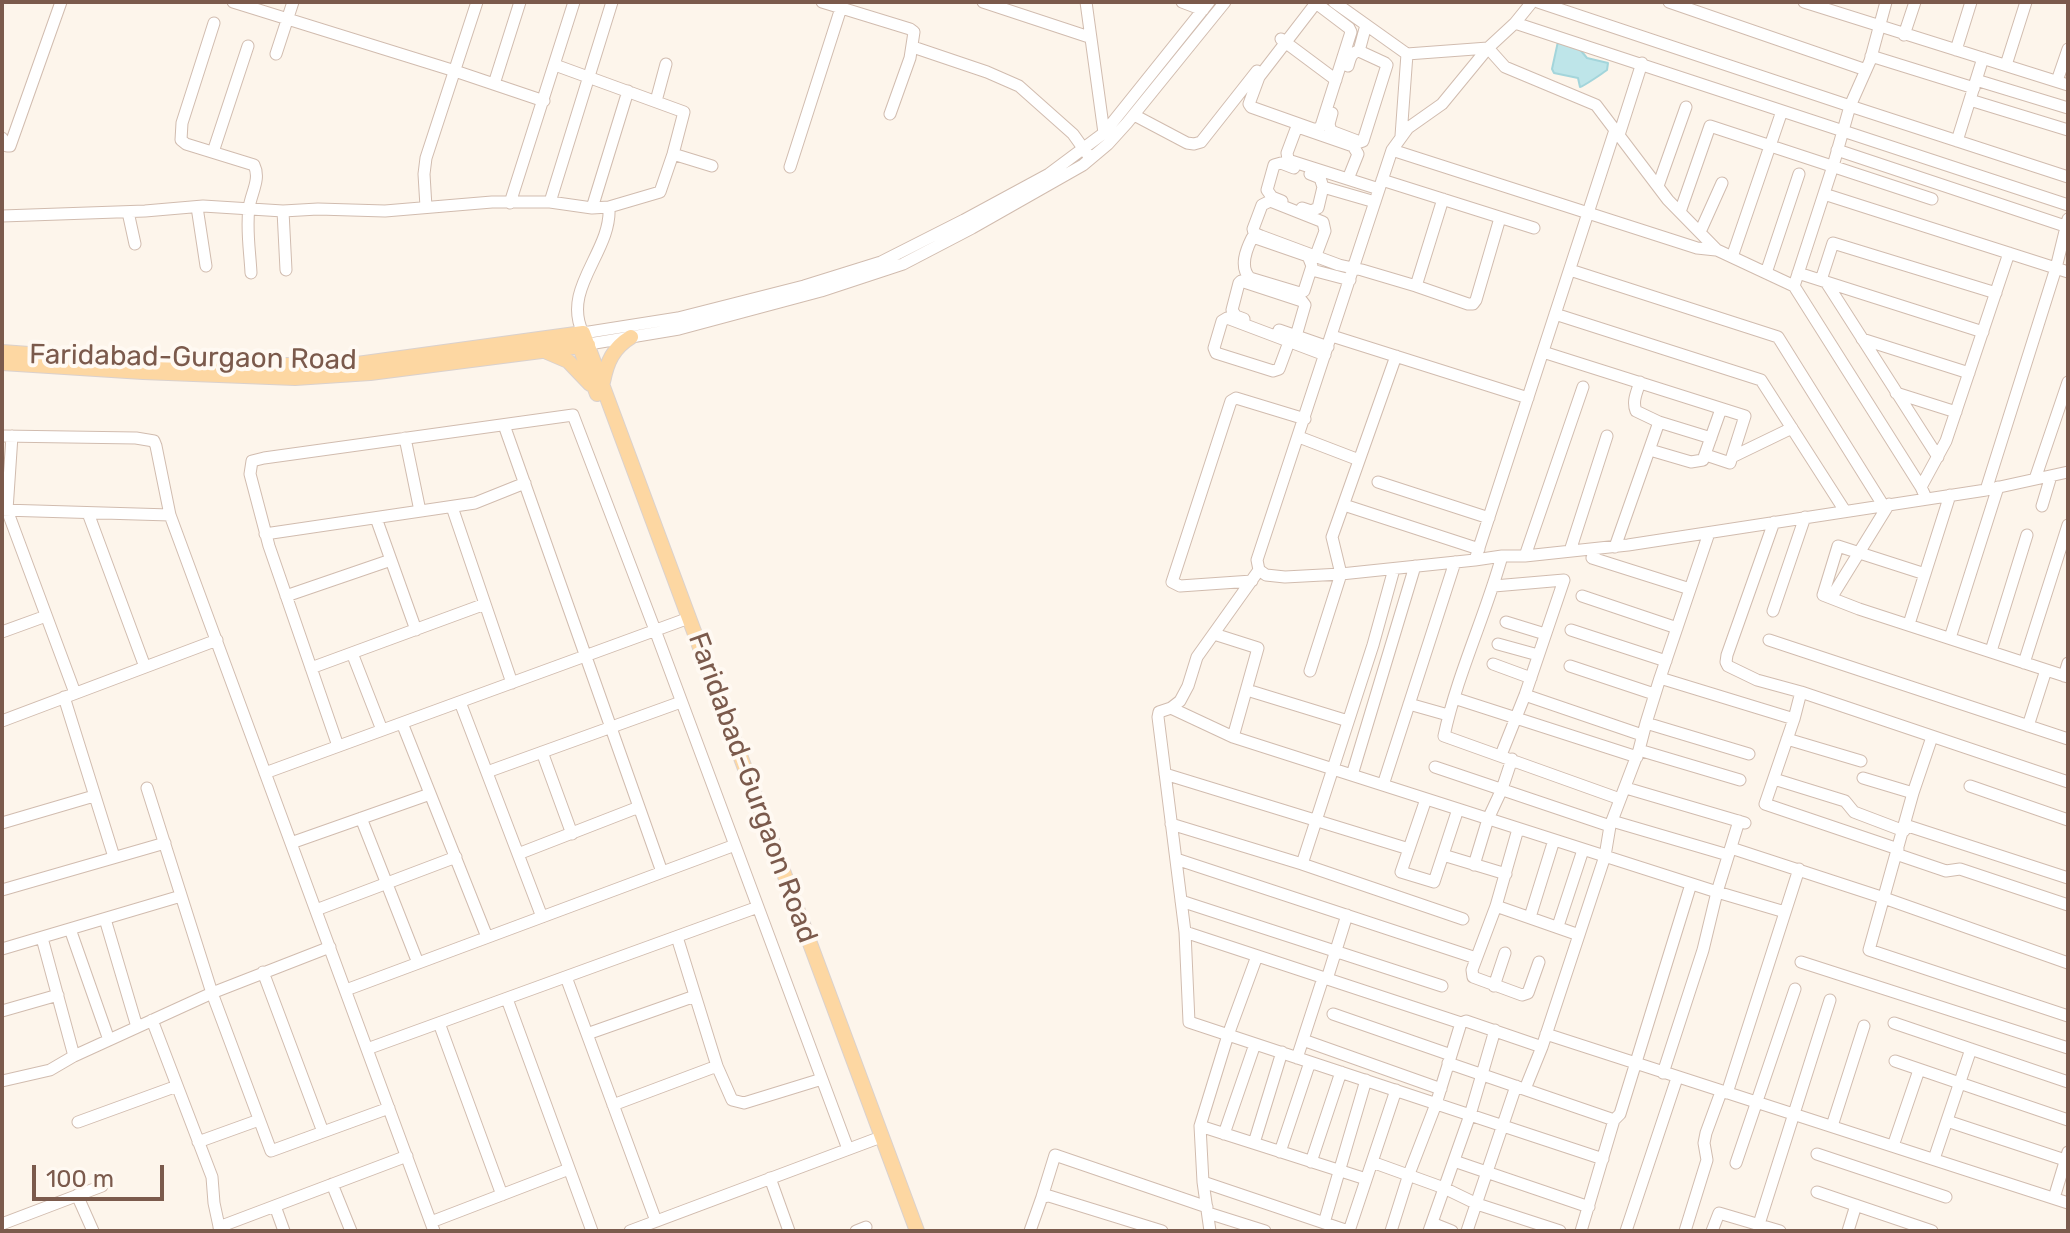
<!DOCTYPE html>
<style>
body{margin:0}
#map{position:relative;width:2070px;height:1233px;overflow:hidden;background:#fdf5eb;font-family:Rubik,sans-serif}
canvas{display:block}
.frame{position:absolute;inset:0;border:4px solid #7b5a4c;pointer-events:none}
.scale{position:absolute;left:32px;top:1165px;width:132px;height:36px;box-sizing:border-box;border:4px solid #7b5a4c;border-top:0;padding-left:10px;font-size:24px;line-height:28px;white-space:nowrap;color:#7b5a4c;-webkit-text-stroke:6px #fff9f2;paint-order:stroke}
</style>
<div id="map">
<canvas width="2070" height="1233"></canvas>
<div class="frame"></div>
<div class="scale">100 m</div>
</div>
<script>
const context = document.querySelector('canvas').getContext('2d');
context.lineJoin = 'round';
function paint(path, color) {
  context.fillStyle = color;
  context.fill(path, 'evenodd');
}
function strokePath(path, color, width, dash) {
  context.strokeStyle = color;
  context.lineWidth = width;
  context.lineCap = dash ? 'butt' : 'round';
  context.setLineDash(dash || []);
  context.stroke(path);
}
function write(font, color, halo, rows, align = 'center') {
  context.font = font + ' Rubik,sans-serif';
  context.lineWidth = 8;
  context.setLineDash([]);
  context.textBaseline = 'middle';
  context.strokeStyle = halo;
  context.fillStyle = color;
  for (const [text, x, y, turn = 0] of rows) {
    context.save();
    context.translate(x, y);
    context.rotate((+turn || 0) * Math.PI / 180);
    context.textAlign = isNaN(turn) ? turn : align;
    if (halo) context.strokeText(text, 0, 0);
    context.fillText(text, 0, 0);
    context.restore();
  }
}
const water = new Path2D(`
 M1559 37 1578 47 1587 58 1608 63 1607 70C1603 73 1584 86 1580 87L1578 78 1554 73 1552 69Z`);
paint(water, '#bee5e9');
strokePath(water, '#a3d5db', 2);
const minor = new Path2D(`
 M233 2 455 71 544 101
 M822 2 910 29 914 32 910 58 890 114
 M983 2 1089 37
 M1086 2 1104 133
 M1182 2 1203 10
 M1334 2 1407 54 1488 48 1505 67 1596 105 1668 200 1717 250 1794 286 1921 487 1926 498
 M1532 2 1515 23 1488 48 1442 104 1408 128 1392 150 1257 560 1259 570 1266 575 1285 577 1341 574 1475 560 1502 556H1525L1628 545 1986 490 2068 472
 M1538 2 1850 106 2068 177
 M1669 2 1866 70
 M1804 2 2068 85
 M1316 3 1349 28 1351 32 1321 126 1318 129H1313L1251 107 1249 104 1259 77Z
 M214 23 182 123 181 140 186 144 254 165C261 179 251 193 249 208 246 229 250 252 251 273
 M1515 23 2068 205
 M1904 35 1915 2
 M1281 39 1336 80
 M913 47 987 72 1019 86 1073 134 1088 155
 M1956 50 1971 2
 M276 54 293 2
 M1871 56 1974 88
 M2006 65 2026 2
 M1348 66C1350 59 1351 52 1359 51L1366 25
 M1976 80 2068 108
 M2057 81 2068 49
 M494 84 520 2
 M1970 100 2068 130
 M656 101 666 64
 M1332 113 1329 124 1331 131 1360 142 1363 141 1387 65 1385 63 1359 51
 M1134 115 1187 143 1194 144 1201 142 1257 71
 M1619 135 1642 63
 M1401 136 1407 54
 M2 138 7 146H10L61 2
 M1957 141 1983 58
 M1392 150 1697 248 1716 250
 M1837 150 2068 227
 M213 152 248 46
 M673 154 712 166
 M790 167 841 8
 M1310 174 1320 178 1323 187 1375 202
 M1348 179 1358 154 1353 146 1301 128 1296 129 1287 153 1288 159 1291 161C1320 170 1350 180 1379 189
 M1382 180 1534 228
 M1658 186 1686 107
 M1824 194 2068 272
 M1282 201 1272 197 1267 190 1274 165 1281 163 1294 168
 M550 202 612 2
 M510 203 574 2
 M197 207 206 266
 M426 207 424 174 426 158 477 2
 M609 207C612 252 561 288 583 333L678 318 804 286 881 262 964 220 1049 174 1104 133 1209 2
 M592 208 628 91
 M1302 208 1311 211 1318 208 1323 187
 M283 211 286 270
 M128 212 135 244
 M1680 212 1710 126 1932 199
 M2 216 145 211 203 206 283 211 318 209 385 211 492 202H550L592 208 609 207 660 192 673 154 684 112 555 65
 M1700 232 1722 183
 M1252 238H1256L1308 256 1312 266 1304 291 1300 293 1250 278C1239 267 1246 250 1252 238Z
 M1316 255 1325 231 1323 222 1270 201 1262 205 1253 229 1254 233 1261 236 1339 265 1362 270 1416 286 1468 304H1473L1476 300 1500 218
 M1732 257 1782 111
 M1312 270 1350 280
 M1570 270 1778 337 1883 505
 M1766 273 1799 174
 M1798 273 1983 332
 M1821 280 1833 243 1996 293
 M1826 282 1938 457
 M1416 286 1443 199
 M1794 286 1833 166 1850 106 1870 61 1886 2
 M1555 314 1761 380 1845 511
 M1244 319 1236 316 1232 310 1239 283 1241 281 1302 301 1305 305 1296 336
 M1279 330 1328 347
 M1332 336 1528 398
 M1862 339 1969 373
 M1289 342 1279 369 1273 371 1219 354 1216 353 1214 348 1222 321 1227 318 1325 355
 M589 344 679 329 821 291 903 264 972 228 1083 165 1108 144 1127 123 1225 2
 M1543 352 1745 416 1730 463 1706 455
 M1640 382C1637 392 1632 401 1636 411L1659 422 1711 438
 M1896 393 1956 412
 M504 425 662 872
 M2 436 136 438 154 441 156 446 170 515 434 1231
 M12 436 7 510 75 693
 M1299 437 1359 460
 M405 438 420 511
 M1650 450 1691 462 1703 460 1721 409
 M1732 457 1792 428
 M2035 479 2068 382
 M1378 482 1489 518
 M1921 487 1946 441 2009 253
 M1986 490 2056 268 2068 219
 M1344 505 1479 549
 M2042 506 2051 476
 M452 507 512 683
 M3 510 170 515
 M88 513 145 667
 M376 518 416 630
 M1774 522 1727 655 1726 662 1728 666 1757 680 1801 692 2068 782
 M265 534 475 503 525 483
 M1615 547 1659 422
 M1596 549 1592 558 1690 589
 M1570 551 1607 436
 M1502 556C1485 617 1457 675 1444 736L1620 799
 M1525 556 1583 387
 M1475 560 1615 130
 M1259 570 1197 657 1188 686 1180 701 1171 708 1159 712 1158 717 1185 932 1189 1022 1603 1159
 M1925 574 1838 546 1823 595 1859 609 2068 677
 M1252 581 1180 586 1172 582 1231 401 1236 398 1305 419
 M1494 586 1564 580 1525 695 1501 755
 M286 596 391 560
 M1582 596 1677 628
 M1831 598 1889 504
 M1773 611 1805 517
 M1506 622 1545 634
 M1909 624 1950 495
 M1571 630 1666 661
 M2 632 46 616
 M1214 634 1258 648 1233 737
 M1950 638 1998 487
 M1769 640 2068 739
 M1498 644 1538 655
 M1991 651 2027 535
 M352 653 382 730
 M2024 663 2068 525
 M1493 664 1531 678
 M1570 666 1654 694
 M311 668 485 604
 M1310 671 1341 574 1332 537 1396 356
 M2064 676 2068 663
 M1660 678 1709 533
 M1247 690 1348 721
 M1801 692 1794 719 1765 804 1898 849
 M1525 695 1642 735
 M64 697 114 857
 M1454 698 1637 757
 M460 702 542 917
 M1409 704 1448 715
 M1171 708 1233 737 1717 892 1785 912
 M2 721 217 640
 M402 723 487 937
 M1646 723 1660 678 1794 719
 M2028 726 2046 670
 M1932 737 1913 793 1869 950 2068 1016
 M1787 739 1861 761
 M338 746 269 546 250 474 252 461 264 458 573 415 655 630 848 1149
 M542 752 572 834
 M1435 767 1610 826
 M487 772 681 702
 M265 773 689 618
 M1165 774 1409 849
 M1352 775 1415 566
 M1863 778 1913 793
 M1774 779 1845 801 1854 812 1904 831
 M1740 780 1639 750 1646 723 1749 754
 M1383 785 1455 562
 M1970 786 2068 820
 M147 788 212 993 271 1151 389 1108
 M1626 788 1745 823
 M1426 799 1401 872 1434 882 1458 809
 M361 818 418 963
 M1612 821 1728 855
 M2 823 94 796
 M1171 824 1302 864 1463 919
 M1905 825 2068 878
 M1518 829 1496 906 1472 970 1473 977 1522 995 1528 993 1539 962
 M291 843 430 794
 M1731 848 1884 898 2068 963
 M518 854 639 807
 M1896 854 1946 871 1960 869 2068 905
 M1443 855 1506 874
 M1176 859 1476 958
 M1302 864 1373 645 1394 569
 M1474 865 1488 819 1502 789 1512 759
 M2 890 165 843
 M1181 901 1442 986
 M1496 906 1579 935
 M316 910 456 857
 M1530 917 1554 840
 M105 919 137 1027
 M1558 926 1583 850
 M70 929 109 1040
 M1185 932 1461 1023
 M677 937 717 1066 732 1100 744 1103 822 1079
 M42 938 74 1056
 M2 949 181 896
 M1801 962 2068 1048
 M263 972 323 1132
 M566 977 656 1221
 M1327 979 1347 915
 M1494 986 1505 953
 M346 990 735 845
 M507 999 592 1231
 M2 1011 58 995
 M1333 1014 1451 1055
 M152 1020 212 1177 214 1203 220 1231
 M439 1023 502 1195
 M1894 1023 2068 1082
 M587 1034 695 996
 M1546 1034 2068 1203
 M1303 1040 1441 1089
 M367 1049 758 907
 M1297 1058 1323 978
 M1895 1061 2068 1120
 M1448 1063 1614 1120
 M1663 1073 1703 950 1717 892 1739 821
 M2 1081 50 1070 74 1056 212 993 330 947
 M1525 1089 1542 1047 1605 856 1610 826 1639 750
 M1727 1093 1799 869
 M613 1105 717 1066
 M1947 1121 2068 1161
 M78 1122 177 1086
 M1200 1126 1366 1179
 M1832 1126 1864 1026
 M1224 1134 1255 1044
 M198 1142 259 1120
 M1254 1143 1282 1052
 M1893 1146 1919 1070
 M1280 1152 1310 1062
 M1817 1154 1946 1197
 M1934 1159 1971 1049
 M1454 1161 1589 1207
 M1311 1162 1341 1072
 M1372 1162 1444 1188 1477 1204 1560 1231
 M1736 1163 1795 989
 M770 1178 789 1231
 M1203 1182 1348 1231
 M332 1184 351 1231
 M1817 1192 1932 1231
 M77 1195 93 1231
 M1042 1197 1055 1155 1207 1207
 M2054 1198 2068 1152
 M275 1206 284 1231
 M1208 1213 1265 1231
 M431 1222 569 1169
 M1324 1223 1366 1080
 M1432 1223 1452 1231
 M2 1224 102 1186
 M1759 1224 1830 1000
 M219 1227 407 1156
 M630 1231 881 1137
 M856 1231 866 1227
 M1030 1231 1042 1197 1049 1196 1162 1231
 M1210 1231 1203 1182 1200 1126 1228 1035 1257 956
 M1349 1231 1396 1090
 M1391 1231 1409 1174 1436 1104 1461 1023 1466 1021 1542 1047
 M1429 1231 1470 1115 1495 1030
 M1467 1231 1516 1086
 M1581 1231 1614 1120 1620 1114 1691 884
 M1626 1231 1677 1078
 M1685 1231 1707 1160 1704 1143 1706 1133 1721 1092
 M1712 1231 1719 1213 1780 1231
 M1848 1231 1856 1205`);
const major = new Path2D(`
 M577 339 597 394
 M2 352 123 361 259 365H350L583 333 917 1231
 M547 352 568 361 590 384
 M2 363 143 372 295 378 370 373 588 345
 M603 382C607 362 613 348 631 337`);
strokePath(minor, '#d1bcaf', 13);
strokePath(major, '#dad1cd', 16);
strokePath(minor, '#fff', 11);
strokePath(major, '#fdd7a2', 14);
write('28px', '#7b5a4c', '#fff9f2', [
 ["Faridabad-Gurgaon Road",193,358,1],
 ["Faridabad-Gurgaon Road",752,788,70]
]);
</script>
